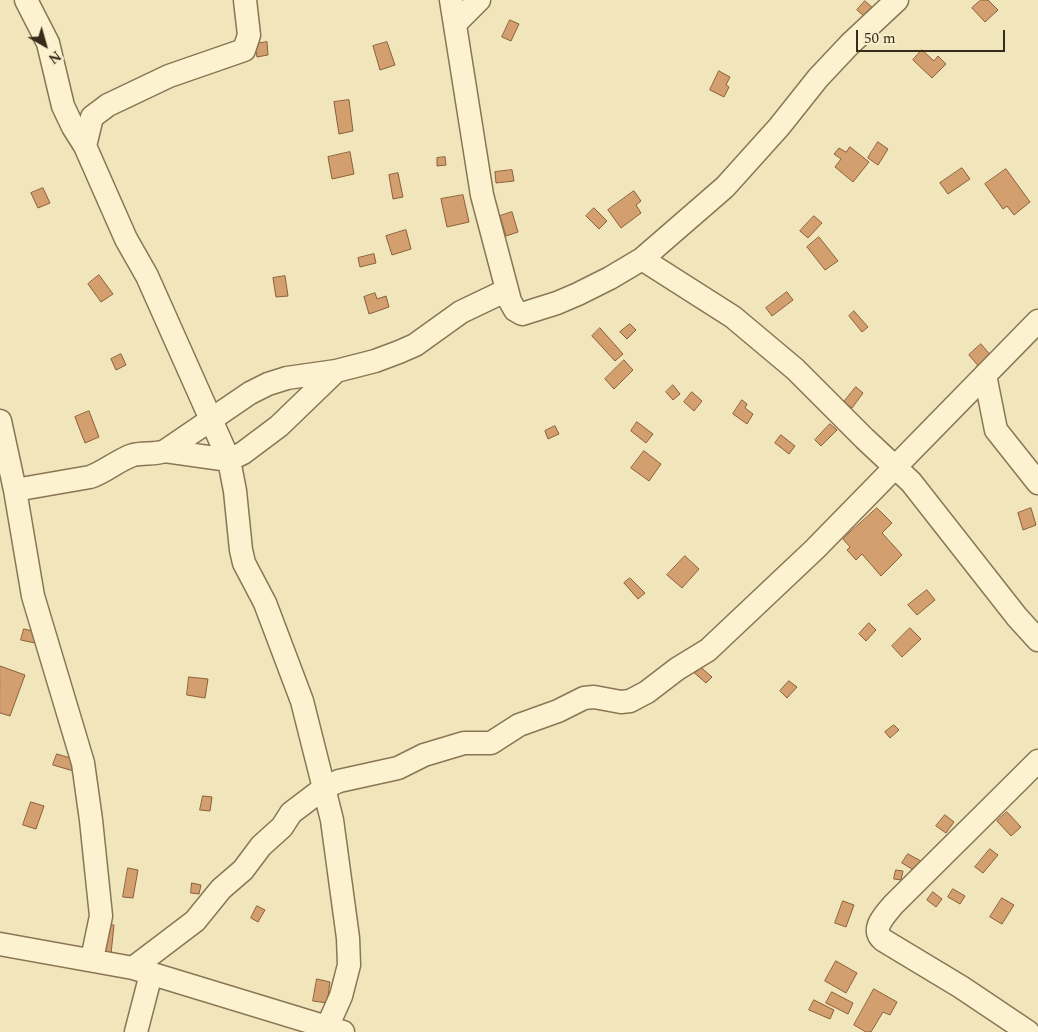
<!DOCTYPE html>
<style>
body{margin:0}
#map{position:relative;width:1038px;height:1032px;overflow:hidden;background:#f1e5bc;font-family:Spectral,serif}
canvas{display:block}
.north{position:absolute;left:20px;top:20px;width:50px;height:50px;-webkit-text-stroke:4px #f8eecc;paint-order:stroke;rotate:142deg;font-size:14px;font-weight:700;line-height:20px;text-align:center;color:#382b1a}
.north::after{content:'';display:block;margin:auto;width:18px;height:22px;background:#382b1a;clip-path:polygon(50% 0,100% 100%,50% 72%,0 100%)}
.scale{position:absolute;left:856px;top:30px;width:149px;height:22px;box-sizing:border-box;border:2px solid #382b1a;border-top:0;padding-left:6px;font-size:15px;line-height:18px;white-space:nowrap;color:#382b1a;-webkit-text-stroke:4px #f8eecc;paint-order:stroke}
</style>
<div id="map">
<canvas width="1038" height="1032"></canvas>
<div class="north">N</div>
<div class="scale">50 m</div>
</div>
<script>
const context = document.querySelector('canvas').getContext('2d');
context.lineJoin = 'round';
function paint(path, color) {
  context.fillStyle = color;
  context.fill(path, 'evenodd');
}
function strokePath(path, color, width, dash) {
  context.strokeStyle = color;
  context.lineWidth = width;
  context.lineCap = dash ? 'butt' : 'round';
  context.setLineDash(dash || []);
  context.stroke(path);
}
const building = new Path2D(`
 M981 0H988L998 10 985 22 972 8Z
 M865 1 873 8 865 17 857 10Z
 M510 20 519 24 511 41 502 37Z
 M267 42 268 55 257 57 255 44Z
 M387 42 395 65 380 70 373 46Z
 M922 50 934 61 938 56 946 64 932 78 913 60Z
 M719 71 730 77 726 85 729 87 724 97 710 90Z
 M349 100 353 131 339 134 334 102Z
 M878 142 888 149 878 165 868 158Z
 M850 147 869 162 853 182 835 167 841 159 834 154 839 148 846 152Z
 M350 152 354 174 332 179 328 157Z
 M445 157 446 165 437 166V158Z
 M962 168 970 179 948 194 940 183Z
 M1006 169 1030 202 1014 215 1007 206 1003 209 985 184Z
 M512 170 514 181 496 183 495 172Z
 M398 173 403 197 393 199 389 175Z
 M43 188 50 203 38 208 31 193Z
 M634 191 641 201 636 205 641 213 621 228 608 210Z
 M463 195 469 222 447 227 441 199Z
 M594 208 607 221 599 229 586 216Z
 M512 212 518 232 506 236 500 216Z
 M814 216 822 223 808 238 800 231Z
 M406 230 411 249 392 255 386 236Z
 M819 237 838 261 825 270 807 247Z
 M374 254 376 263 360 267 358 258Z
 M99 275 113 294 101 302 88 284Z
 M285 276 288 296 276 297 273 278Z
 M787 292 793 300 772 316 766 308Z
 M375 293 377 299 386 296 389 307 369 314 364 297Z
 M854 311 868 327 862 332 849 316Z
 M630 324 636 330 627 339 620 332Z
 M600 328 623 354 615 361 592 336Z
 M981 344 992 357 980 368 969 355Z
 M121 354 126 365 116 370 111 359Z
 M624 360 633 370 614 389 605 379Z
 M673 385 680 394 673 400 666 392Z
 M856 387 863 393 852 408 844 402Z
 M692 392 702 401 694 411 684 402Z
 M742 400 747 404 745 408 753 414 747 424 733 414Z
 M89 411 99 437 85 443 75 417Z
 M637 422 653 434 646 443 631 431Z
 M830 424 837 430 821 446 815 440Z
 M555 426 559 434 548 439 545 431Z
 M781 435 795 446 789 454 775 443Z
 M644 451 661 464 649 481 631 468Z
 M877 508 892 523 882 533 902 555 881 576 862 554 856 560 847 550 850 547 843 539Z
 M1031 508 1036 525 1023 530 1018 513Z
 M685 556 699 569 682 588 667 575Z
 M630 578 645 593 638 599 624 583Z
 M927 590 935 600 917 615 908 605Z
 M869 623 876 630 866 641 859 634Z
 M910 628 921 639 902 657 892 646Z
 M24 629 41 633 39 644 21 640Z
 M697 664 712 677 706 683 691 670Z
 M0 666 25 675 10 716 0 713Z
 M189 677 208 679 205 698 187 695Z
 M789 681 797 687 787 698 780 691Z
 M894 725 899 730 890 738 885 732Z
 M57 754 80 761 77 772 53 765Z
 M203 796 212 797 210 811 200 810Z
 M31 802 44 806 36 829 23 825Z
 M1007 812 1021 827 1011 836 997 821Z
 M945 815 954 822 946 833 936 826Z
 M990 849 998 855 983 873 975 867Z
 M908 854 923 862 917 872 902 863Z
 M128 868 138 870 133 898 123 897Z
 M896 870 903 871 901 880 894 879Z
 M192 883 201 885 199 894 191 893Z
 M953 889 965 896 960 904 948 897Z
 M933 892 942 899 936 907 927 900Z
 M1002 898 1014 905 1002 924 990 917Z
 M843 901 854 905 846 927 835 923Z
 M257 906 265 910 258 922 251 918Z
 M103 924 114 925 111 954 100 953Z
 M836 961 857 973 846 993 825 981Z
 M317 979 330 982 327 1003 313 1001Z
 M874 989 897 1002 890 1015 883 1012 871 1032H866L854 1025Z
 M832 992 853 1003 848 1014 826 1003Z
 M814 1000 834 1010 830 1019 809 1010Z`);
paint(building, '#d39f6f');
strokePath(building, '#8b5f38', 1);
const minor = new Path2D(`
 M26 0 48 43 63 106 73 127 85 146 126 239 147 276 229 460 235 491 241 550 244 563 265 603 302 701 332 820 348 938 349 965 341 996 325 1032
 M451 0 482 195 510 301 515 310 522 314 557 303 578 294 610 278 642 259 725 187 779 127 818 78 850 44 897 0
 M455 24 479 0
 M85 146 92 117 108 105 169 76 244 50 249 35 245 0
 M642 259 733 317 795 369 865 439 911 482 1017 617 1038 640
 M985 375 996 430 1038 483
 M0 421 15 490 33 596 83 763 91 820 101 916 92 959
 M165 451 229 460 243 453 279 426 336 371
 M15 490 90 477C105 472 118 460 133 455 144 452 155 455 165 451L250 393 268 384 287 378 336 371 375 361 399 352 415 345 461 312 507 290
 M0 944 133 968 343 1032
 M133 968 195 921 221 889 243 870 261 846 282 827 291 813 324 788 339 781 398 768 424 755 464 743H491L519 725 558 711 584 698 594 697 621 702 630 701 647 692 677 669 708 650 815 549 1038 321
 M136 1032 151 974
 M1028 1032 961 987 883 940C870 929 885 915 893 905L1038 761`);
strokePath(minor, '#8a7554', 25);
strokePath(minor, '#fcf2d0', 22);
</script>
